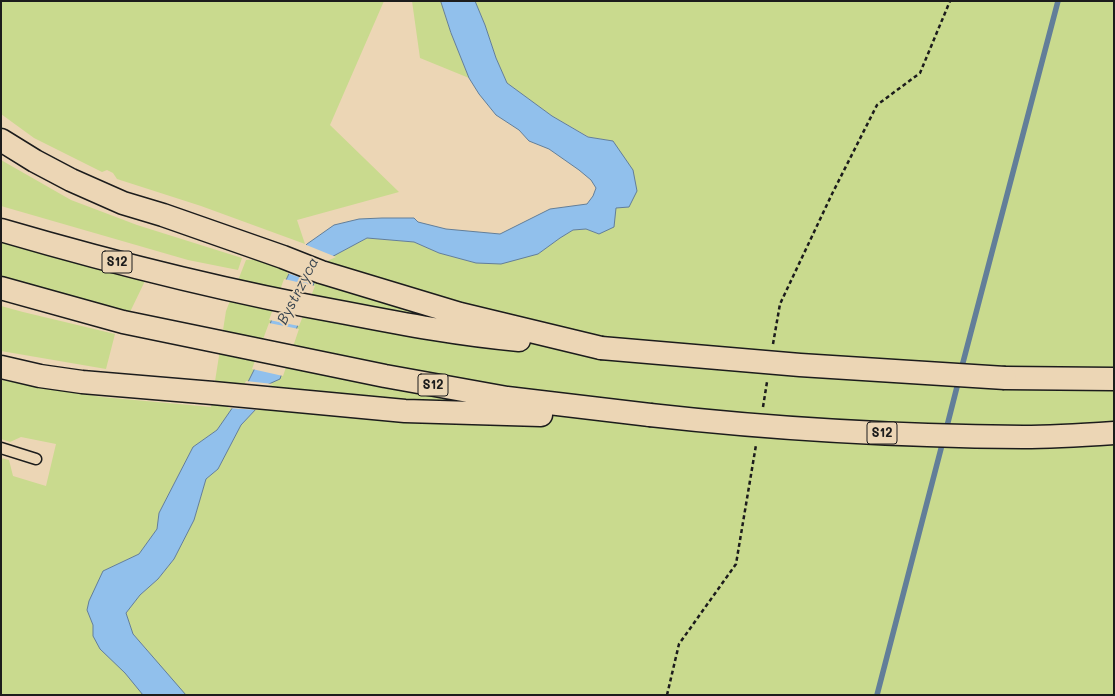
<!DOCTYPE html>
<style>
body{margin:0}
#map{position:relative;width:1115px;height:696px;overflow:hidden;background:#ecd6b5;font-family:Mali,sans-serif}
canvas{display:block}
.frame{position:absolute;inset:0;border:2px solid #1c1c1c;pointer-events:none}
</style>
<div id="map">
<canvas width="1115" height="696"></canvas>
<div class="frame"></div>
</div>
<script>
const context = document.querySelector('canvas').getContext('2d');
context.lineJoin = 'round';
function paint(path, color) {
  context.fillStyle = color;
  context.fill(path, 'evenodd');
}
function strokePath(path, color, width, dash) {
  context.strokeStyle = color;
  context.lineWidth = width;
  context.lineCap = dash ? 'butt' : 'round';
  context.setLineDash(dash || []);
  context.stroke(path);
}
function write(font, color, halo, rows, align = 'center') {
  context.font = font + ' Mali,sans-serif';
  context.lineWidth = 4;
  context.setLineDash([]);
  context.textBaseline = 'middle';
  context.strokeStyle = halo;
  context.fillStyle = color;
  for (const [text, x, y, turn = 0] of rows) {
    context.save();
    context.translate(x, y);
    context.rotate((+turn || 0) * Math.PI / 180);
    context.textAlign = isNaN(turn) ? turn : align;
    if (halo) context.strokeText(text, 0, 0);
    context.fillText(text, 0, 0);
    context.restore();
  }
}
paint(new Path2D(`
 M1 1H384L330 125 399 192 297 220 305 244 201 206 117 179 113 173 107 170 102 172 34 138 1 114Z
 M412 1H441L451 33 469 78 420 58Z
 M475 1H1114V695H1V458L9 460 13 476 46 486 56 444 21 437 10 442 1 439V380L102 397 211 407 226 311 246 260 297 257 281 291 257 364 242 394 217 430 193 447 159 513 157 529 139 554 103 571 87 610 93 625V636L150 653 133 634 126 613 140 595 158 579 174 559 194 520 206 479 218 469 241 425 257 408 260 388 296 330 316 278 326 260 367 238 414 242 439 253 476 263 538 254 560 238 573 230 586 229 599 234 613 141 589 137 552 116 507 83 496 58 485 25Z
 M1 160 71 200 137 225 242 258 238 270 188 260 1 206Z
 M1 241 145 281 130 312 1 276Z
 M1 306 23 312 115 334 106 369 1 351Z`), '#c9da8e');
const water = new Path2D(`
 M441 1H475L485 25 496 58 507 83 552 116 588 137 613 141 633 170 637 191 629 207 616 208 614 227 599 234 586 229 573 230 560 238 538 254 501 264 476 263 439 253 414 242 367 238 326 260 316 278 296 330 280 379 260 388 257 408 241 425 218 469 206 479 194 520 174 559 158 579 140 595 126 613 133 634 186 695H143L125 673 100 649 93 636V625L87 610 89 601 103 571 139 554 157 529 159 513 193 447 217 430 242 394 257 364 281 291 299 252 307 244 334 225 359 219 382 218H414L418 222 446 229 500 234 550 209 587 204 593 196 596 188 591 180 579 170 549 149 529 141 519 130 496 115 479 94 469 78 451 33Z`);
paint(water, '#91c0ec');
strokePath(water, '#627e99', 1);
paint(new Path2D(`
 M304 244 336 257 327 261 316 283 287 273 297 251Z
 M284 279 315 286 299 326 269 320Z
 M269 323 299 329 283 376 252 369Z
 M246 381 273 384 261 389 259 408 258 410 228 408 240 392Z`), '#ecd6b5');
strokePath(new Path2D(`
 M961 370 1058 1
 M946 430 959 379
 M877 695 943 441`), '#627e99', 5.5);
const service = new Path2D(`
 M1 448 36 459`);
const motorway = new Path2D(`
 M1 140 35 161 71 180 123 203 163 215 283 257 321 272 460 314 601 348
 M1 230C114 263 229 292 346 313 403 324 461 335 519 340
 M1 288 123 322 385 376 507 398 650 415
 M1 367 40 376 82 382 213 393 405 411 541 415
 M1005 378 1114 379`);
strokePath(service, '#1c1c1c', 13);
strokePath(motorway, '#1c1c1c', 25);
strokePath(new Path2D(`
 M773 344 780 304 832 194 877 105 920 73 950 1
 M763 407 767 382
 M667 695 679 644 736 564 756 445`), '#1c1c1c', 2.5, [4, 3]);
strokePath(service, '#ecd6b5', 10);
strokePath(motorway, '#ecd6b5', 22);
const motorwayBridge = new Path2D(`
 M601 348 800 365 1005 378
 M650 415C774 429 899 436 1023 437 1053 437 1084 435 1114 433`);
strokePath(motorwayBridge, '#1c1c1c', 25, []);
strokePath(motorwayBridge, '#ecd6b5', 22);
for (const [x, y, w] of [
 [117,262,30],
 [433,385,30],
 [882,433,30]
]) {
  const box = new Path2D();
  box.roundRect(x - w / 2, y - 11, w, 22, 3);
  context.fillStyle = '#ecd6b5';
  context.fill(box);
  strokePath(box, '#1c1c1c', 1);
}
write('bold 13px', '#1c1c1c', null, [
 ["S12",117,262],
 ["S12",433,385],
 ["S12",882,433]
]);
write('italic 15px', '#394550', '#ecd6b5', [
 ["Bystrzyca",298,291,-63]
]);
</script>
